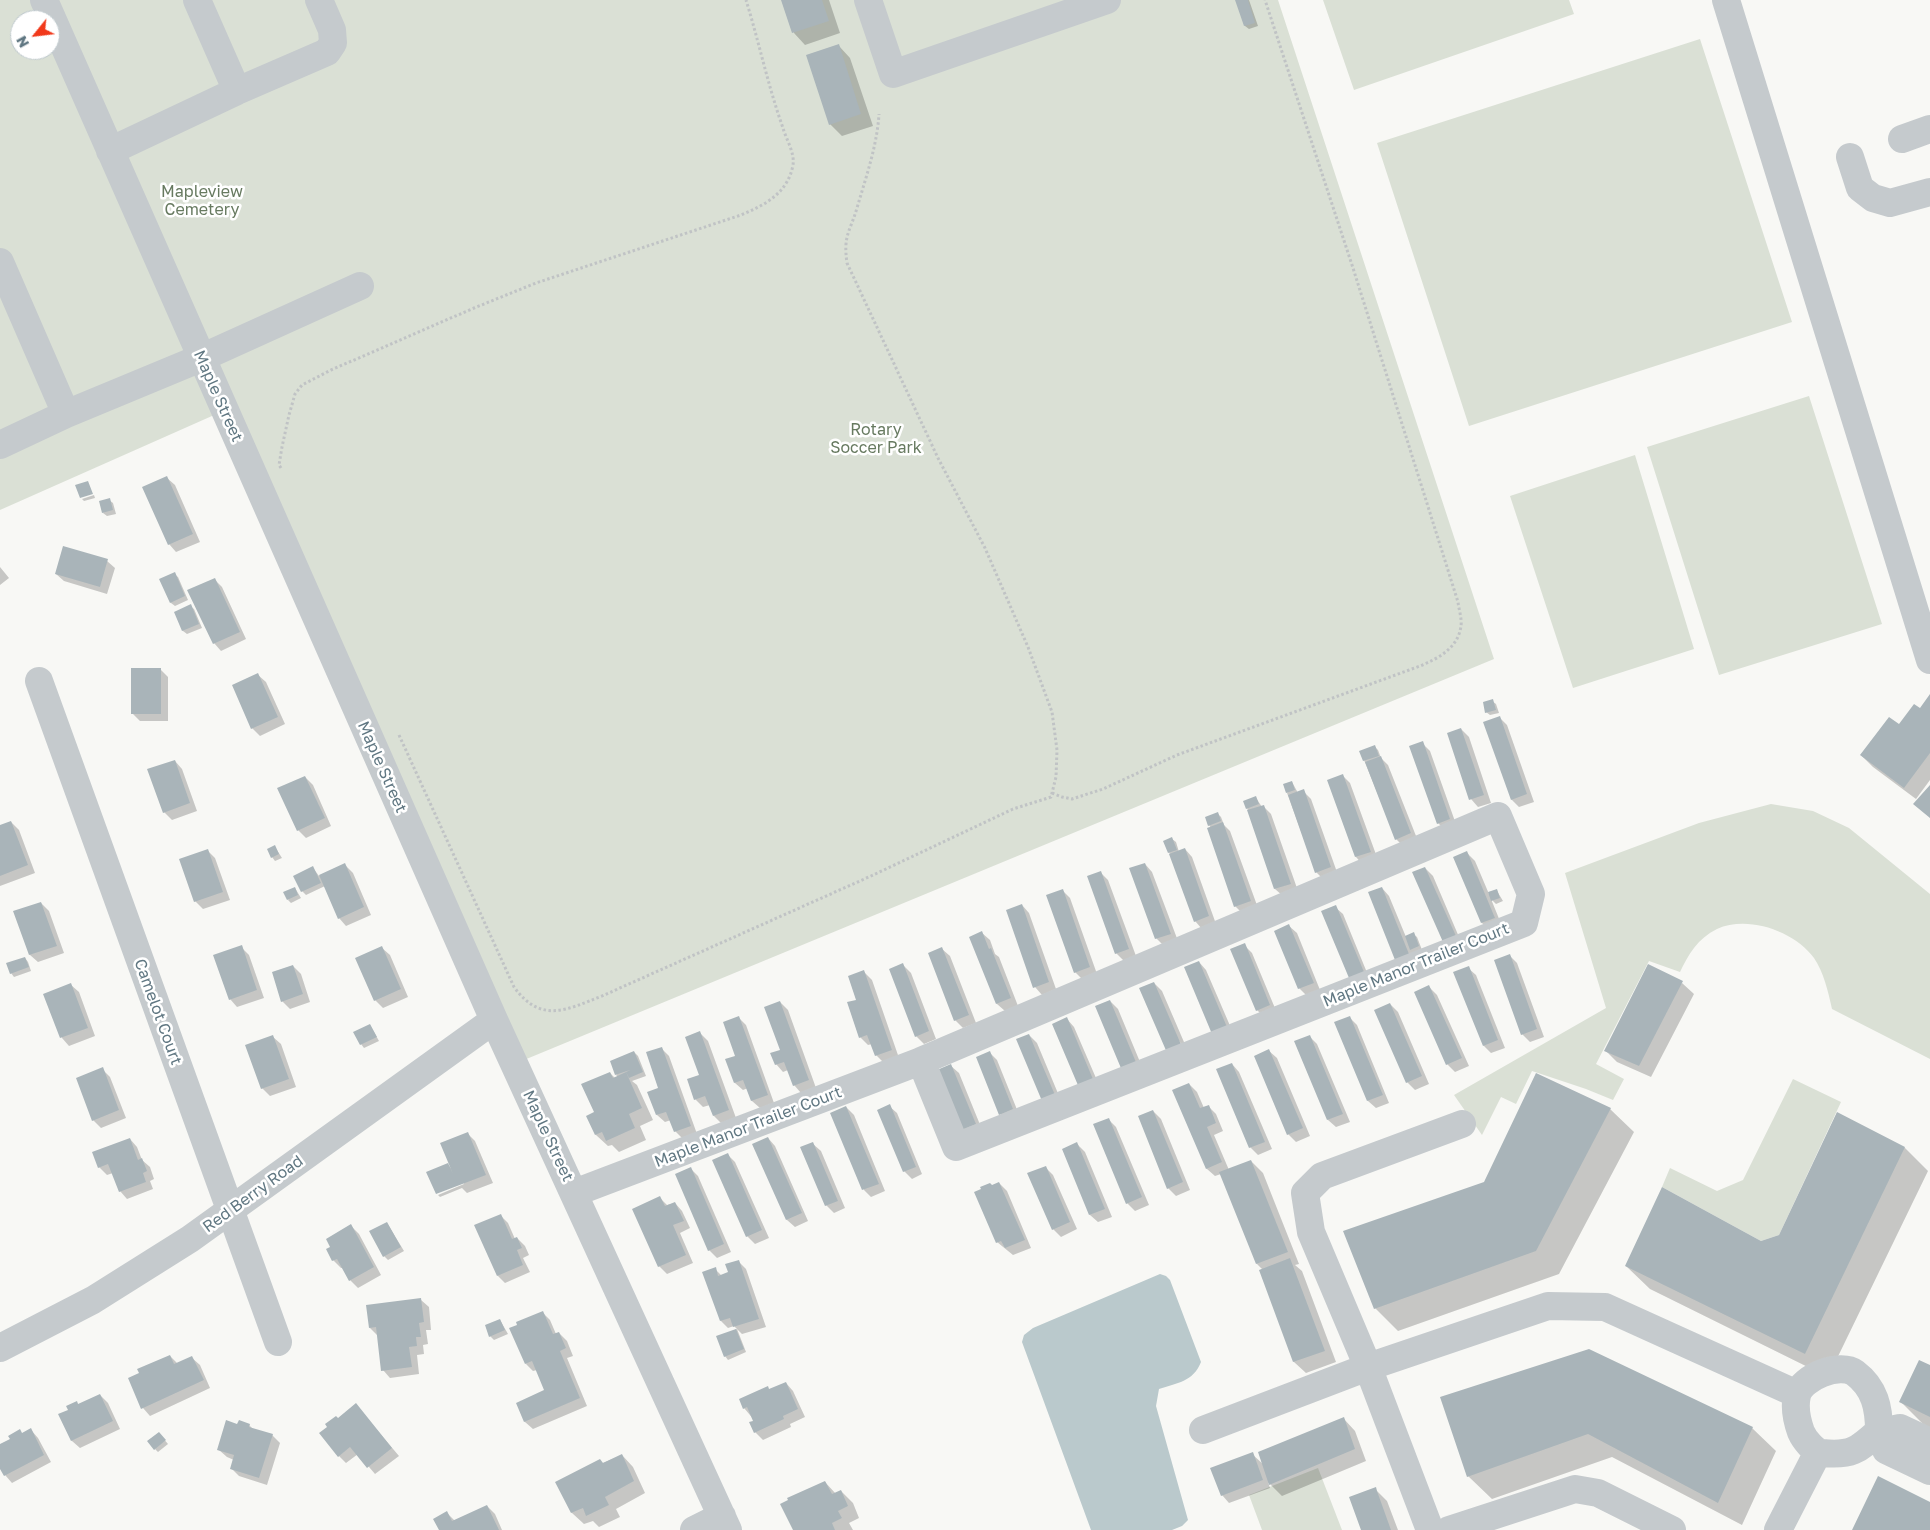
<!DOCTYPE html>
<style>
body{margin:0}
#map{position:relative;width:1930px;height:1530px;overflow:hidden;background:#f8f8f5;font-family:"Golos Text",sans-serif}
canvas{display:block}
.north{position:absolute;left:10px;top:10px;width:50px;height:50px;box-sizing:border-box;background:#fff;border:1px solid #bfc9cd;border-radius:50%;rotate:241deg;font-size:14px;font-weight:700;line-height:20px;text-align:center;color:#607782}
.north::after{content:'';display:block;margin:auto;width:18px;height:22px;background:#f1391b;clip-path:polygon(50% 0,100% 100%,50% 72%,0 100%)}
</style>
<div id="map">
<canvas width="1930" height="1530"></canvas>
<div class="north">N</div>
</div>
<script>
const context = document.querySelector('canvas').getContext('2d');
context.lineJoin = 'round';
function paint(path, color) {
  context.fillStyle = color;
  context.fill(path, 'evenodd');
}
function strokePath(path, color, width, dash) {
  context.strokeStyle = color;
  context.lineWidth = width;
  context.lineCap = dash ? 'butt' : 'round';
  context.setLineDash(dash || []);
  context.stroke(path);
}
function write(font, color, halo, rows, align = 'center') {
  context.font = font + ' "Golos Text",sans-serif';
  context.lineWidth = 5;
  context.setLineDash([]);
  context.textBaseline = 'middle';
  context.strokeStyle = halo;
  context.fillStyle = color;
  for (const [text, x, y, turn = 0] of rows) {
    context.save();
    context.translate(x, y);
    context.rotate((+turn || 0) * Math.PI / 180);
    context.textAlign = isNaN(turn) ? turn : align;
    if (halo) context.strokeText(text, 0, 0);
    context.fillText(text, 0, 0);
    context.restore();
  }
}
paint(new Path2D(`
 M0 0H1278L1494 659 524 1060 230 408 0 510ZM20 20H50V50H20Z
 M1323 0H1569L1574 14 1354 90Z
 M1700 39 1792 322 1469 426 1377 143Z
 M1809 396 1882 624 1719 675 1647 447Z
 M1635 455 1694 649 1573 688 1510 496Z
 M1771 804 1813 811 1849 828 1930 894V1059L1832 1009C1828 991 1824 973 1814 958 1794 931 1748 915 1717 929 1698 938 1688 955 1680 972L1649 961 1596 1064 1624 1079 1613 1100 1586 1089 1532 1071 1516 1104 1501 1097 1482 1135 1454 1095 1606 1008 1565 873 1699 823Z
 M1793 1079 1841 1102 1779 1235 1761 1241 1662 1187 1670 1168 1717 1191 1743 1180Z
 M1318 1468 1342 1530H1262L1249 1495Z`), '#dae0d5');
paint(new Path2D(`
 M1160 1274 1166 1276 1170 1280 1201 1362C1193 1382 1177 1383 1159 1389L1156 1406 1188 1520 1182 1526 1172 1530H1091L1022 1342 1024 1335 1033 1328Z`), '#bac9cc');
paint(new Path2D(`
 M783 0H829L840 33 805 45 794 33Z
 M1236 0H1249L1258 26 1249 29 1245 26Z
 M839 46 850 58 873 126 842 136 830 124Z
 M167 478 175 485 200 542 176 552 169 544Z
 M94 495 95 498 84 501 82 499Z
 M109 500 113 503 116 514 107 516 103 513Z
 M107 561 115 568 107 594 64 581 56 574Z
 M0 567 9 578 0 585Z
 M174 574 178 577 188 600 175 606 171 603 161 580Z
 M214 579 222 587 246 639 221 651 214 643Z
 M190 606 194 609 202 628 187 634 183 631 175 612Z
 M160 669 168 677V721H140L133 714Z
 M258 675 266 682 285 724 260 736 252 728Z
 M1930 696V780L1916 799 1873 767 1861 755 1920 710Z
 M1492 701 1496 704 1499 713 1490 715 1486 712Z
 M1500 718 1507 725 1534 802 1519 807 1512 800Z
 M1461 729 1469 737 1491 803 1478 807 1471 799Z
 M1422 743 1430 751 1457 827 1446 831 1438 823Z
 M1375 747 1378 750 1381 758 1388 765 1418 841 1404 847 1396 839 1364 760Z
 M175 761 182 769 197 811 172 820 164 812Z
 M1342 775 1350 783 1378 860 1363 865 1356 857Z
 M305 777 313 785 331 826 306 838 298 830Z
 M1292 782 1298 793 1303 791 1311 799 1338 875 1324 880 1316 872 1287 793Z
 M1256 798 1262 807 1263 806 1271 814 1298 891 1283 896 1275 889 1245 802Z
 M1217 813 1221 817 1224 825 1230 831 1258 908 1243 914 1235 906 1211 828 1209 825Z
 M11 822 19 830 35 873 0 886V827Z
 M1172 839 1176 842 1179 852 1185 849 1192 857 1216 924 1202 929 1195 921 1169 852Z
 M275 847 282 858 275 861 272 857Z
 M208 851 215 858 230 900 203 909 195 901Z
 M1467 853 1475 861 1489 894 1497 891 1503 901 1496 904 1491 899 1502 926 1490 930 1482 923 1455 858Z
 M1145 864 1152 872 1178 941 1164 946 1156 938Z
 M345 865 353 873 371 915 346 926 339 918 325 886 306 895 302 891 313 868 319 876Z
 M1425 868 1433 876 1462 944 1451 948Z
 M1101 873 1108 880 1136 956 1124 961 1116 953Z
 M295 888 301 898 291 903 288 900Z
 M1382 888 1389 896 1406 937 1413 934 1417 937 1422 950 1404 967Z
 M1062 890 1070 898 1097 974 1083 980 1075 972Z
 M41 903 49 911 64 953 38 962 30 955 15 912Z
 M1022 905 1029 913 1056 989 1042 995 1035 987Z
 M1335 907 1343 914 1370 980 1357 985Z
 M1289 926 1297 933 1320 990 1307 996 1299 988Z
 M982 933 990 940 995 954 999 957 1018 1006 1005 1011 997 1004Z
 M1244 945 1252 953 1277 1013 1265 1018 1257 1010Z
 M241 947 249 955 264 998 237 1007 230 999Z
 M382 948 390 955 408 997 383 1008 375 1000Z
 M942 949 950 956 976 1023 963 1028 955 1020Z
 M1509 955 1517 963 1544 1037 1530 1042 1522 1034Z
 M25 958 28 962 31 971 14 977 11 973Z
 M1199 962 1206 970 1234 1035 1221 1041Z
 M903 965 911 973 936 1039 924 1044 916 1036Z
 M293 966 301 974 310 1002 290 1009 282 1001Z
 M1468 968 1476 975 1505 1048 1491 1053 1484 1046Z
 M864 972 872 980 899 1058 884 1063 876 1055 872 1044 868 1045 860 1037 857 1000Z
 M1154 983 1162 991 1190 1056 1141 989Z
 M1682 983 1694 994 1651 1077 1617 1062 1605 1050Z
 M71 985 79 992 95 1036 69 1046 62 1038 45 995Z
 M1429 987 1437 995 1469 1066 1455 1072 1447 1064Z
 M1110 1001 1118 1009 1145 1074 1132 1080Z
 M780 1002 788 1010 816 1088 801 1093 794 1085 788 1070 783 1072 776 1064 781 1050Z
 M1390 1004 1398 1012 1429 1084 1415 1090 1407 1082Z
 M1349 1017 1357 1025 1389 1103 1376 1108 1368 1101Z
 M739 1018 746 1025 774 1103 760 1108 752 1101 748 1088 743 1090 735 1083Z
 M1067 1019 1074 1027 1102 1092 1089 1097Z
 M370 1025 379 1041 364 1048 361 1044Z
 M700 1033 708 1041 736 1118 721 1123 714 1116 710 1105 703 1107 695 1099 700 1076Z
 M1029 1035 1037 1043 1062 1103 1051 1108Z
 M1309 1036 1317 1044 1350 1122 1336 1127 1328 1120 1296 1042Z
 M273 1037 281 1044 296 1087 270 1096 262 1088Z
 M661 1048 669 1056 697 1134 683 1139 675 1131 671 1120 665 1122 657 1115 660 1088Z
 M1269 1051 1277 1058 1310 1136 1296 1142 1288 1134Z
 M634 1052 638 1056 646 1076 632 1081 637 1085 653 1120 640 1126 646 1140 619 1152 612 1145 608 1146 596 1135 588 1116 596 1112 610 1073 615 1078 618 1077 616 1075Z
 M989 1052 997 1060 1020 1117 1008 1122 1000 1114Z
 M1232 1064 1239 1072 1272 1149 1258 1155 1250 1147Z
 M951 1066 959 1073 983 1132 962 1129Z
 M102 1069 110 1077 126 1118 101 1128 93 1120Z
 M1189 1084 1197 1092 1204 1108 1208 1106 1216 1114 1223 1131 1214 1135 1229 1170 1251 1161 1263 1173 1299 1264 1295 1265 1302 1271 1336 1362 1306 1373 1294 1362 1260 1271 1263 1270 1257 1264 1221 1174 1215 1176 1207 1169 1174 1090Z
 M889 1106 897 1113 922 1174 912 1179 904 1171Z
 M846 1107 854 1115 885 1191 871 1197 864 1190 832 1113Z
 M1610 1109 1634 1132 1559 1274 1398 1331 1375 1308 1485 1183Z
 M1153 1111 1161 1119 1190 1190 1176 1196 1168 1188Z
 M1837 1113 1905 1148 1928 1171 1828 1377 1650 1289 1626 1266 1761 1242 1780 1236Z
 M1108 1119 1116 1127 1149 1205 1135 1211 1127 1203Z
 M467 1133 475 1141 493 1183 467 1193 462 1188 440 1197 438 1195 464 1184 463 1182 437 1193 447 1164 453 1170Z
 M768 1138 775 1146 808 1221 795 1227 787 1220 754 1144Z
 M130 1139 137 1147 142 1160 150 1167 154 1179 150 1181 153 1189 127 1199 120 1191 113 1173 107 1175 99 1167Z
 M813 1144 821 1151 845 1208 834 1213 826 1205Z
 M1077 1144 1085 1152 1112 1217 1098 1222 1090 1215 1063 1150Z
 M728 1155 735 1162 769 1238 755 1244 747 1236Z
 M1045 1167 1053 1175 1077 1229 1061 1237 1053 1229Z
 M691 1169 698 1176 731 1252 717 1258 709 1250Z
 M999 1183 1007 1191 1031 1248 1013 1255 997 1242 992 1186Z
 M660 1198 667 1205 675 1203 682 1211 690 1228 680 1233 693 1263 667 1274 659 1266 634 1209Z
 M500 1215 508 1223 515 1239 517 1238 525 1246 529 1255 523 1258 530 1272 505 1283 498 1276Z
 M387 1223 404 1251 388 1260 384 1256Z
 M351 1226 359 1234 381 1275 358 1288 350 1280 343 1268H341L333 1260 328 1250Z
 M738 1261 746 1269 766 1327 742 1334 737 1329 746 1352 728 1360 725 1356 718 1337 737 1329 734 1326 728 1328 721 1321 715 1269 722 1276 730 1273Z
 M421 1300 429 1307 431 1330H426L428 1344 423 1345 424 1354 417 1355 419 1374 390 1378 383 1370 378 1336 370 1328 367 1306Z
 M542 1312 550 1320 556 1334 559 1333 567 1341 573 1356 567 1358 587 1406 533 1429 525 1422 517 1404 546 1391 537 1370 533 1371 526 1364Z
 M500 1320 508 1334 494 1340 490 1336Z
 M170 1356 178 1364 192 1358 200 1365 210 1388 150 1416 143 1408Z
 M1930 1365V1428L1924 1425 1901 1402Z
 M786 1383 793 1391 805 1417 790 1424 791 1427 763 1440 755 1432V1421L744 1408 770 1390Z
 M100 1395 108 1403 120 1429 80 1448 72 1441 60 1415 70 1410 76 1402 79 1405Z
 M1441 1398 1752 1428 1776 1451 1742 1525 1612 1457 1492 1499 1468 1476Z
 M356 1405 399 1456 375 1474 358 1454 346 1463 339 1456 338 1419Z
 M1344 1419 1355 1431 1366 1461 1282 1496 1268 1482 1270 1488 1229 1503 1222 1495 1252 1454 1264 1465Z
 M238 1425H249L254 1430 272 1435 280 1443 267 1485 239 1476 231 1468 234 1460 227 1457 219 1450Z
 M31 1430 38 1438 51 1462 12 1483 5 1475 0 1466V1445Z
 M162 1437 168 1444 158 1452 155 1449Z
 M622 1455 633 1467 645 1493 616 1509 620 1517 599 1527 593 1521 584 1524 572 1513 557 1482Z
 M825 1482 836 1494 841 1491 853 1503 859 1518 849 1523 853 1530H794Z
 M1375 1489 1387 1501 1398 1530H1362Z
 M487 1506 495 1514 502 1530H440L447 1513 455 1521Z`), '#0003');
paint(new Path2D(`
 M781 0H822L829 21 792 33Z
 M1235 0H1248L1255 23 1244 26Z
 M839 44 861 114 829 125 806 55Z
 M167 476 193 534 168 545 142 487Z
 M88 481 93 494 80 498 75 485Z
 M110 498 113 510 102 513 99 501Z
 M63 546 108 559 100 587 55 574Z
 M175 572 185 596 170 603 159 579Z
 M215 578 240 632 213 644 187 590Z
 M191 604 199 624 182 631 174 612Z
 M131 668H161V714H131Z
 M258 673 278 717 251 729 232 685Z
 M1930 694V753L1904 788 1860 755 1889 717 1899 724 1914 704 1920 708Z
 M1493 699 1496 710 1485 713 1483 702Z
 M1500 716 1527 794 1511 800 1483 722Z
 M1461 728 1484 795 1469 800 1447 733Z
 M1423 741 1450 819 1437 824 1409 746Z
 M1375 745 1379 756 1363 761 1359 751Z
 M1381 756 1411 833 1395 840 1365 762Z
 M175 760 190 803 163 813 147 769Z
 M1343 774 1371 852 1355 857 1327 780Z
 M305 776 325 818 297 831 277 788Z
 M1292 781 1295 790 1286 793 1283 784Z
 M1930 785V818L1913 804Z
 M1304 789 1331 867 1315 873 1288 795Z
 M1256 796 1259 804 1246 809 1243 801Z
 M1264 805 1291 884 1274 889 1247 810Z
 M1218 812 1221 821 1208 826 1205 817Z
 M11 821 28 865 0 876V825Z
 M1223 822 1251 901 1234 907 1207 828Z
 M1172 837 1177 850 1168 853 1163 841Z
 M275 845 279 854 271 858 267 849Z
 M1185 848 1209 916 1194 922 1169 854Z
 M208 849 223 892 194 902 179 859Z
 M1467 851 1495 918 1481 923 1453 857Z
 M345 863 364 907 338 919 319 875Z
 M1145 863 1171 934 1155 939 1129 868Z
 M313 866 321 883 301 892 293 876Z
 M1425 867 1456 936 1443 942 1412 872Z
 M1101 871 1129 949 1115 954 1087 876Z
 M295 887 298 895 287 900 283 892Z
 M1382 887 1409 954 1395 960 1368 892Z
 M1063 889 1090 967 1074 973 1046 895Z
 M1497 889 1500 898 1491 901 1488 892Z
 M41 902 57 946 29 955 13 911Z
 M1022 904 1049 982 1033 988 1006 910Z
 M1336 905 1364 972 1349 978 1321 911Z
 M1289 924 1314 983 1298 989 1274 931Z
 M982 931 989 949 991 948 1011 998 996 1004 969 937Z
 M1414 932 1419 946 1410 950 1405 936Z
 M1245 943 1270 1005 1256 1011 1230 949Z
 M242 945 257 990 229 1000 213 955Z
 M382 946 401 989 374 1001 355 958Z
 M942 947 969 1015 954 1021 928 953Z
 M1510 954 1537 1029 1521 1035 1494 960Z
 M25 957 29 967 10 974 6 963Z
 M1199 961 1227 1027 1212 1034 1184 967Z
 M903 963 929 1031 915 1037 889 969Z
 M1648 964 1683 981 1639 1066 1604 1051Z
 M293 965 303 994 281 1002 272 972Z
 M1469 966 1498 1040 1483 1046 1453 972Z
 M864 970 892 1050 875 1056 867 1035 859 1038 847 1002 856 1000 848 976Z
 M1154 982 1183 1049 1168 1055 1139 988Z
 M71 983 88 1028 60 1038 43 994Z
 M1429 985 1462 1058 1446 1065 1414 992Z
 M1110 1000 1138 1067 1123 1073 1095 1006Z
 M780 1001 809 1080 793 1086 784 1062 775 1065 770 1053 780 1050 764 1007Z
 M1390 1003 1422 1076 1406 1083 1374 1010Z
 M739 1016 768 1095 751 1101 743 1080 734 1083 725 1059 735 1056 723 1022Z
 M1350 1016 1383 1095 1367 1101 1334 1022Z
 M1067 1017 1095 1084 1080 1090 1052 1024Z
 M370 1024 377 1037 360 1045 353 1032Z
 M700 1031 729 1110 713 1116 705 1096 694 1100 687 1079 699 1075 685 1037Z
 M1029 1034 1055 1095 1042 1101 1016 1039Z
 M273 1035 289 1079 261 1089 245 1045Z
 M1310 1035 1343 1114 1327 1120 1294 1041Z
 M662 1047 691 1126 674 1132 666 1112 656 1115 647 1092 658 1088 646 1052Z
 M1269 1049 1303 1128 1287 1135 1254 1056Z
 M634 1051 643 1072 629 1078 626 1072 630 1070 615 1075 610 1061Z
 M990 1051 1013 1109 999 1115 976 1057Z
 M1232 1063 1265 1142 1249 1148 1216 1069Z
 M951 1064 976 1124 961 1130 937 1070Z
 M103 1067 119 1110 92 1121 76 1078Z
 M610 1072 613 1078 626 1072 642 1108 629 1114 635 1128 606 1141 602 1132 595 1135 586 1116 594 1112 581 1084Z
 M1536 1073 1611 1108 1536 1251 1374 1309 1343 1231 1484 1182Z
 M1189 1083 1200 1108 1209 1105 1216 1123 1207 1127 1222 1162 1206 1169 1172 1090Z
 M890 1104 916 1167 903 1172 877 1110Z
 M846 1106 879 1184 862 1190 830 1113Z
 M1153 1110 1183 1182 1167 1189 1138 1116Z
 M1837 1112 1905 1147 1805 1354 1625 1266 1662 1187 1761 1241 1779 1235Z
 M1109 1118 1142 1197 1126 1204 1093 1124Z
 M468 1132 486 1175 436 1194 426 1172 448 1163 453 1174 440 1143Z
 M768 1137 802 1213 786 1220 752 1144Z
 M130 1138 138 1160 142 1158 147 1171 143 1173 146 1182 119 1192 108 1164 98 1168 92 1152Z
 M813 1142 838 1201 825 1206 800 1147Z
 M1077 1142 1105 1209 1089 1215 1062 1149Z
 M728 1153 762 1230 746 1237 712 1160Z
 M1251 1160 1288 1252 1256 1264 1219 1172Z
 M1046 1166 1070 1222 1052 1230 1027 1173Z
 M691 1167 724 1244 708 1251 675 1174Z
 M999 1182 1025 1240 1005 1248 1001 1241 996 1243 974 1192 981 1189 980 1187 990 1183 992 1185Z
 M660 1196 665 1206 675 1202 684 1221 673 1225 686 1255 658 1267 632 1209Z
 M501 1214 512 1239 517 1237 522 1248 517 1250 523 1265 497 1276 474 1225Z
 M387 1222 401 1247 383 1257 369 1231Z
 M351 1224 374 1267 349 1281 337 1259 332 1261 326 1249 330 1247 326 1239Z
 M1290 1258 1325 1351 1293 1362 1259 1270Z
 M739 1260 759 1319 733 1327 730 1318 720 1321 702 1272 716 1267 718 1276 728 1272 725 1264Z
 M421 1298 424 1322 419 1323 421 1337H416L417 1346 409 1347 412 1367 381 1371 376 1327 369 1328 366 1305Z
 M543 1311 553 1334 559 1332 566 1348 560 1351 580 1398 524 1422 516 1403 544 1390 532 1361 525 1364 509 1328 517 1325 516 1322Z
 M500 1319 505 1330 489 1337 485 1325Z
 M736 1329 744 1349 724 1357 716 1336Z
 M1589 1349 1753 1427 1718 1503 1588 1434 1467 1477 1440 1397Z
 M170 1355 174 1364 192 1356 204 1380 141 1409 128 1378 139 1373 137 1369Z
 M1919 1360 1930 1365V1417L1899 1402Z
 M786 1382 798 1409 783 1416 784 1419 754 1433 749 1422 753 1421 747 1407 743 1409 739 1399 768 1386 769 1389Z
 M100 1394 113 1421 71 1441 58 1414 68 1410 66 1406 77 1401 78 1404Z
 M356 1403 392 1448 367 1468 350 1447 338 1457 319 1433 327 1427 325 1424 336 1416 338 1418Z
 M1344 1417 1355 1449 1269 1485 1258 1452Z
 M226 1420 237 1424 239 1420 250 1424 249 1427 273 1434 259 1478 230 1469 234 1455 217 1450Z
 M31 1428 44 1455 4 1476 0 1469V1444L10 1439 8 1436 20 1429 22 1433Z
 M159 1432 166 1440 154 1450 147 1441Z
 M1253 1452 1263 1480 1221 1496 1210 1468Z
 M622 1454 634 1481 605 1497 609 1505 586 1516 583 1508 571 1513 555 1482 600 1459 603 1463Z
 M1878 1476 1930 1502V1530H1852Z
 M825 1481 832 1494 841 1490 848 1506 838 1511 842 1518 832 1523 835 1530H793L780 1504 788 1500 787 1498Z
 M1376 1487 1377 1491 1391 1530H1361L1349 1497Z
 M487 1505 499 1530H439L433 1519 447 1511 452 1521Z`), '#a9b4b9');
strokePath(new Path2D(`
 M281 468 279 465 282 447 289 415 295 394 302 385 331 370 474 308 536 283 741 215C765 205 788 193 793 165 795 153 786 139 783 128 768 86 759 42 746 0
 M399 735 514 987C541 1024 566 1010 602 996L871 876 1013 809 1051 797 1056 777 1057 750 1052 712 1028 647 985 548 938 458 847 263C843 235 850 232 857 208 866 177 877 146 879 114
 M1052 793 1062 797 1072 799 1103 789 1177 755 1420 666C1439 658 1458 648 1461 626 1462 619 1459 610 1458 602L1353 268 1265 0`), '#c0c3c5', 3, [2.5, 2.5]);
strokePath(new Path2D(`
 M44 0 494 1020 728 1530
 M197 0 237 91
 M868 0 893 74 1107 0
 M1726 0 1930 660
 M1902 139 1930 129
 M110 151 237 91 327 52 333 43 332 30 319 0
 M1850 157 1860 188 1873 198 1890 203 1930 192
 M0 262 66 414 0 445
 M66 414 201 358 360 286
 M39 681 278 1342
 M1498 816 1531 894 1524 923 956 1147 921 1061Z
 M574 1193 921 1061
 M0 1348 93 1300 190 1239 494 1020
 M1203 1430 1368 1367 1548 1306 1605 1307 1797 1394
 M1930 1442 1900 1428 1882 1432 1879 1431C1858 1450 1852 1456 1822 1453 1814 1452 1804 1439 1801 1432 1797 1421 1794 1408 1797 1395 1802 1377 1840 1362 1855 1373 1875 1388 1879 1408 1879 1431L1882 1432 1886 1450 1930 1471
 M694 1530 722 1516
 M1430 1530 1368 1367 1311 1232 1305 1193 1322 1176 1462 1124
 M1449 1530 1575 1489 1598 1493 1672 1530
 M1778 1530 1818 1452`), '#c5cacd', 28);
write('16px', '#677a60', '#fff', [
 ["Mapleview",202,192],
 ["Cemetery",202,210],
 ["Rotary",876,430],
 ["Soccer Park",876,448]
]);
write('16px', '#607782', '#fff', [
 ["Maple Street",218,396,66],
 ["Maple Street",382,767,66],
 ["Maple Manor Trailer Court",1416,965,-22],
 ["Camelot Court",158,1012,70],
 ["Maple Manor Trailer Court",748,1127,-21],
 ["Maple Street",548,1136,65],
 ["Red Berry Road",253,1194,-36]
]);
</script>
